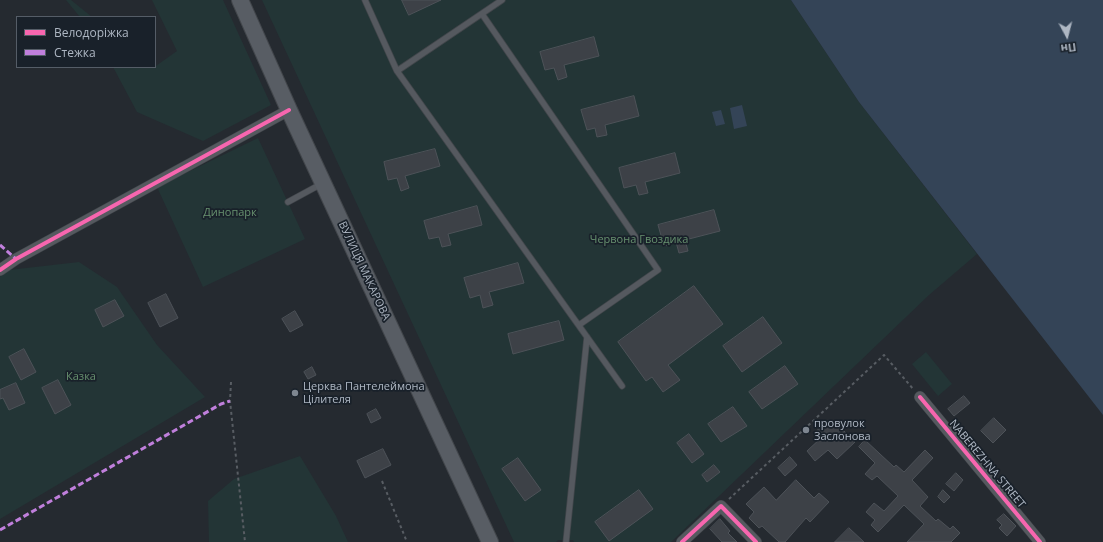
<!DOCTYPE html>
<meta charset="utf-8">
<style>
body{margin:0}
#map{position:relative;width:1103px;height:542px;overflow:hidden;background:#252a30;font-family:"Open Sans",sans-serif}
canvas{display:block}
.legend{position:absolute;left:16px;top:16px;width:140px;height:52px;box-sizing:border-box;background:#19212a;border:1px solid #555d67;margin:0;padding:5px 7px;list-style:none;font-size:12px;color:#aeb7c3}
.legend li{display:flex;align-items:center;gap:8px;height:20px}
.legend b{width:20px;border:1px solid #555d67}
.north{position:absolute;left:1047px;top:16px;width:40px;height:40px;-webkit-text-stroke:3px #19212a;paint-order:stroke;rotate:173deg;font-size:11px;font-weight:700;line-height:16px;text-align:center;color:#aeb7c3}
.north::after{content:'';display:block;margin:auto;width:14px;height:18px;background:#aeb7c3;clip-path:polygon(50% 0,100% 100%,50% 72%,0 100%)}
</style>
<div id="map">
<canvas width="1103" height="542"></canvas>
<ul class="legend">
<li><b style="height:5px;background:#f766af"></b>Велодоріжка</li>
<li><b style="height:5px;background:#c07fdc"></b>Стежка</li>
</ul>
<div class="north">Пн</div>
</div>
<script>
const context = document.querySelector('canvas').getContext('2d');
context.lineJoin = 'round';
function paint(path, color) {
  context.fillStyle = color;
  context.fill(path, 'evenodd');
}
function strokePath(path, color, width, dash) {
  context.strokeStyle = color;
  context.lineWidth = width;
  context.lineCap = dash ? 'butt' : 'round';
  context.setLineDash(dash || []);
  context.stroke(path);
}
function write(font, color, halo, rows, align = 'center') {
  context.font = font + ' "Open Sans",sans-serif';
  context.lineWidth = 3.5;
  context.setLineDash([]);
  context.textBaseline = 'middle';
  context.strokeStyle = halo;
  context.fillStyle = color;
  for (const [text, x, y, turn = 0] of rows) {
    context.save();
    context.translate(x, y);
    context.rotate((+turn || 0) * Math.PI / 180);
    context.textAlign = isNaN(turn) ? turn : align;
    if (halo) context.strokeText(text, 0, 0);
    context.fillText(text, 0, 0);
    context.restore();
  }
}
paint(new Path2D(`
 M66 0H71L92 17H80Z
 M152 0H223L271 105 203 141 137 112 113 67 153 68 177 51Z
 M262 0H791L859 102 977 254 929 295 671 542H574L573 540H558L556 542H514Z
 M258 138 305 239 203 287 157 187Z
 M79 262 117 287 157 345 205 397 0 519V271Z
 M926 352 952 384 938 396 912 364Z
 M300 456 336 516 348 542H209L208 501 234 479Z`), '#233536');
paint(new Path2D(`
 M791 0H1103V415L859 102Z
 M742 105 747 126 734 129 730 108Z
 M721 110 725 124 716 126 712 112Z`), '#344457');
const building = new Path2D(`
 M402 0H441L409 15Z
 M594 37 599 56 564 65 567 77 558 80 554 68 545 70 540 52Z
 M634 96 639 116 605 125 607 135 597 137 595 128 587 130 581 110Z
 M435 149 440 166 405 176 409 188 401 191 397 178 388 180 384 162Z
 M675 153 680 173 645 182 648 193 639 195 636 185 624 188 619 168Z
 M477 206 482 225 448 234 451 245 442 247 439 237 429 239 424 221Z
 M714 210 720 231 685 240 688 251 679 253 676 242 664 246 658 225Z
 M518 263 524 283 489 292 493 305 483 308 480 295 470 298 464 278Z
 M694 286 723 324 668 365 680 380 663 392 652 377 646 381 618 342Z
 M166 294 178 318 160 327 148 303Z
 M115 300 124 316 103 327 95 310Z
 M295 311 303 325 290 332 282 319Z
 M763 317 782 343 742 372 723 346Z
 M559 321 564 340 513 354 508 334Z
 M24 349 36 372 21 380 9 357Z
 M785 366 798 384 762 409 749 392Z
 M312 367 316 375 308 379 304 372Z
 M58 380 71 405 55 414 42 388Z
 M16 383 25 403 9 410 3 398 0 399V390Z
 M964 396 970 403 954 416 948 409Z
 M733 407 747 426 721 442 708 424Z
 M376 409 381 418 371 423 367 414Z
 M994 418 1006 430 993 443 981 431Z
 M827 422 832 427 836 423 855 442 837 459 828 450 815 461 807 451 822 437 817 431Z
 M689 434 704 454 692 463 677 443Z
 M865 440 894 467 896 465 904 472 925 450 933 458 912 480 928 497 920 506 936 521 938 519 950 529 953 526 960 533 951 542H907L924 524 904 505 878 532 871 525 875 520 866 512 874 503 884 511 898 496 877 476 872 480 865 474 875 463 859 447Z
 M383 449 391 465 365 478 357 461Z
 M790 457 797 465 785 476 778 468Z
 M518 458 541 490 525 501 502 469Z
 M714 465 720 472 707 482 702 475Z
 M956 473 963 480 954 491 946 484Z
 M796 480 814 498 819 493 829 502 810 522 806 518 785 542H779L762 526 759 528 749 518 754 512 746 504 764 487 776 500Z
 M639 490 653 509 609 541 595 522Z
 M943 490 950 497 944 503 938 497Z
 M1004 514 1016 526 1007 536 999 528 1002 525 997 520Z
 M720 519 730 531 728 533 737 542H722L710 529Z
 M849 528 864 542H835Z`);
paint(building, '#3d4147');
strokePath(building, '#4d5258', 1);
const service = new Path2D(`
 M365 0 397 71 622 386
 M482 14 658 270 579 325
 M397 71 502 0
 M288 202 323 183
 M566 542 587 337`);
const minor = new Path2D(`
 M0 270 16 259 289 110
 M920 397 1040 542
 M682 542 721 506 756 542`);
const secondary = new Path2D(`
 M240 0 289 110 490 542`);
strokePath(service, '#42464b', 7);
strokePath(minor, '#42464b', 12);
strokePath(secondary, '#42464b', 18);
strokePath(new Path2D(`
 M231 382 230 401 245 542
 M382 481 407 542
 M729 499 884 355 914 390`), '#585d63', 2, [3, 3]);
strokePath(service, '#55595f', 5.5);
strokePath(minor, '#55595f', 11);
strokePath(secondary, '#585d64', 16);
strokePath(new Path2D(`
 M0 245 16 259
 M0 530 221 404 230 401`), '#c07fdc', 3, [6, 3]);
strokePath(new Path2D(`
 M0 270 16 259 289 110
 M920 397 1040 542
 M682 542 721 506 756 542`), '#f766af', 4);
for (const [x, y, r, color] of [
 [295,393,4,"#7e8690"],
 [806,430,4,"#7e8690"]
]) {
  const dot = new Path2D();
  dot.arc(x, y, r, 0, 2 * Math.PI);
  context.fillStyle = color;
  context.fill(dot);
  strokePath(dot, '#19212a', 1.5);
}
write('11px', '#67916f', '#19212a', [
 ["Динопарк",230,213],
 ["Червона Гвоздика",639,240],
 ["Казка",81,377]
]);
write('11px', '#aeb7c3', '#19212a', [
 ["ВУЛИЦЯ МАКАРОВА",364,271,65],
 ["NABEREZHNA STREET",987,464,50]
]);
write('11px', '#aeb7c3', '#19212a', [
 ["Церква Пантелеймона",303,387],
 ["Цілителя",303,400],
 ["провулок",814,424],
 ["Заслонова",814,437]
], 'left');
</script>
